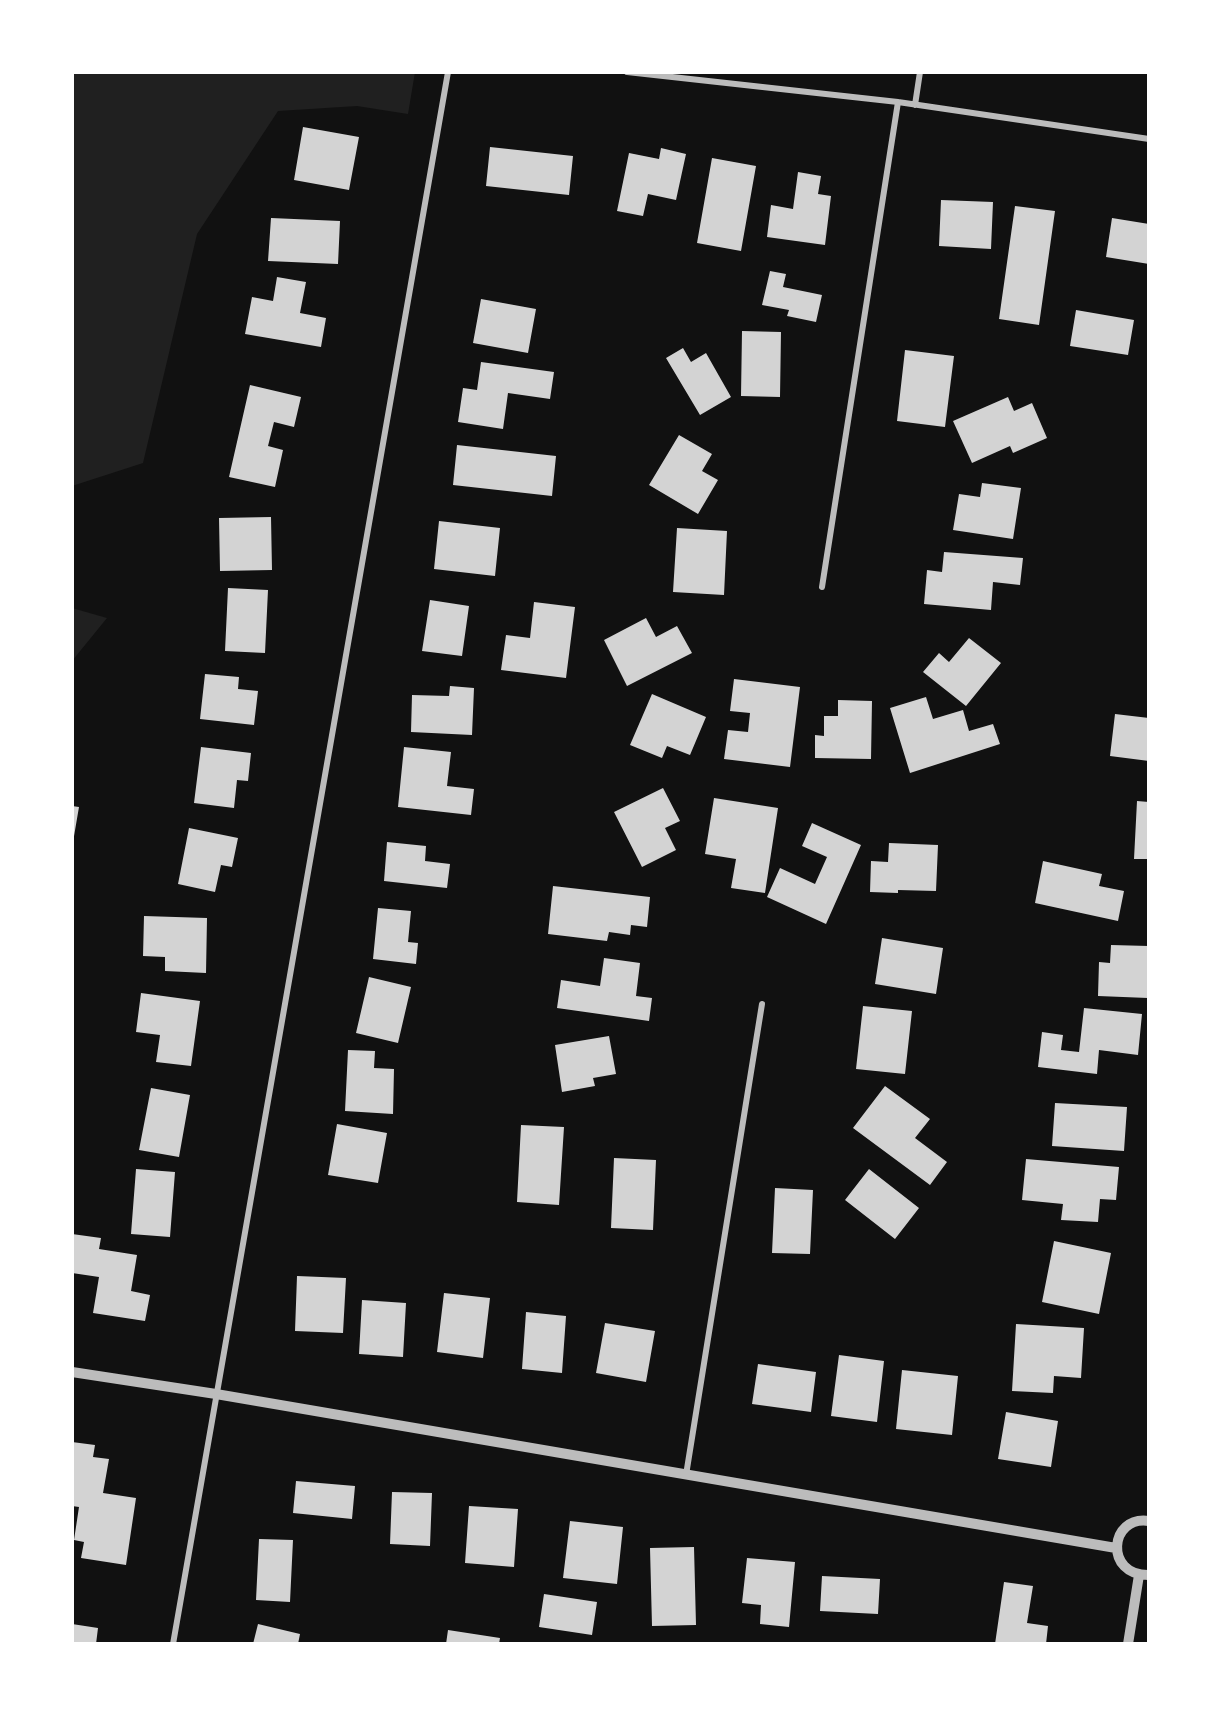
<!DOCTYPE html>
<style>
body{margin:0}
#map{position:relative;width:1221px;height:1716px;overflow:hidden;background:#111;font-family:Helvetica,sans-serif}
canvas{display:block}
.frame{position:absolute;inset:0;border:74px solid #fff;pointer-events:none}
</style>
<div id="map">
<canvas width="1221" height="1716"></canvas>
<div class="frame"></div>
</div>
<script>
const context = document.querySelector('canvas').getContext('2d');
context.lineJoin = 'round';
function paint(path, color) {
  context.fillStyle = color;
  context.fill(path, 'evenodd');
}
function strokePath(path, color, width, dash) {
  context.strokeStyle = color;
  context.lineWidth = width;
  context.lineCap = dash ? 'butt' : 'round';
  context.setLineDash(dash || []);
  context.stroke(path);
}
paint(new Path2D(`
 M72 72H415L408 114 357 106 278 111 197 234 143 463 72 486Z
 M72 608 107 618 72 661Z`), '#202020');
paint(new Path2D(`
 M303 127 359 137 349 190 294 180Z
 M490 147 573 156 569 195 486 186Z
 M661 148 686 154 676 200 648 194 643 216 617 211 629 153 659 159Z
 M712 158 756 166 741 251 697 243Z
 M798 172 821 176 818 194 831 196 825 245 767 237 771 205 793 209Z
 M941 200 993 202 991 249 939 246Z
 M1015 206 1055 211 1039 325 999 319Z
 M271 218 340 221 338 264 268 261Z
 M1112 218 1149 224V264L1106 257Z
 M770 271 786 274 783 287 822 295 816 322 787 316 789 310 762 305Z
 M277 277 306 282 300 313 326 318 321 347 245 334 252 297 273 301Z
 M481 299 536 309 528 353 473 343Z
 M1076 310 1134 320 1128 355 1070 346Z
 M742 331 781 332 780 397 741 396Z
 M683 348 691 362 706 353 731 397 700 415 666 358Z
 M905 350 954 356 945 427 897 421Z
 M481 362 554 372 550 399 508 393 503 429 458 422 463 388 477 390Z
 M250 385 301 397 294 427 274 422 268 446 283 450 275 487 229 477Z
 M1008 397 1014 411 1032 403 1047 438 1013 453 1010 446 972 463 953 421Z
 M679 435 712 454 702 471 718 480 698 514 649 485Z
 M457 445 556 456 552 496 453 485Z
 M982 483 1021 488 1013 539 953 530 959 494 980 497Z
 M271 517 272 570 220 571 219 518Z
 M439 521 500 528 495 576 434 569Z
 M677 528 727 531 724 595 673 592Z
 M944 552 1023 558 1020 585 993 582 991 610 924 604 927 570 942 572Z
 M228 588 268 590 265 653 225 651Z
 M430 600 469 606 462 656 422 651Z
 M534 602 575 607 566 678 501 670 506 635 530 638Z
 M646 618 656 637 677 626 692 653 627 686 604 640Z
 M969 638 1001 663 966 706 923 672 939 653 949 662Z
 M205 674 239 677 238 689 258 691 254 725 200 719Z
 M734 679 800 687 790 767 724 759 728 730 748 732 750 713 730 711Z
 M450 686 474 688 472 735 411 732 412 695 449 696Z
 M652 694 706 717 690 755 667 746 662 758 630 745Z
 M926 697 933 719 963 710 969 731 993 724 1000 744 910 773 890 708Z
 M838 700 872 701 871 759 815 758V735L824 736V716H838Z
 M1115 714 1149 718V761L1110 756Z
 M201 747 251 753 248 781 237 780 234 808 194 803Z
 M404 747 451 752 447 786 474 789 471 815 398 807Z
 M663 788 680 821 665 828 676 850 642 867 614 812Z
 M714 798 778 808 765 893 731 888 736 859 705 854Z
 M1137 801 1149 802V859H1134Z
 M72 806 79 807 73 842H72Z
 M812 823 861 845 826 924 767 897 780 868 815 884 827 857 802 846Z
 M189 828 238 838 232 867 221 865 215 892 178 884Z
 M387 842 426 846 425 861 450 864 447 888 384 881Z
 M889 843 938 845 936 891 898 890V893L870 892 871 861 888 862Z
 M1043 861 1102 874 1099 886 1124 891 1118 921 1035 903Z
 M553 886 650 897 647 927 631 925 630 935 609 932 607 941 548 934Z
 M378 908 411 911 408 942 418 943 416 964 373 959Z
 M144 916 207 918 206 973 165 971V957L143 956Z
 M882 938 943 948 936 994 875 984Z
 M1111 945 1149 946 1148 998 1098 996 1099 962 1110 963Z
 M604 958 640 963 636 996 652 998 649 1021 557 1008 561 980 600 986Z
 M369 977 411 987 398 1043 356 1033Z
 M141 993 200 1001 191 1066 156 1062 160 1035 136 1032Z
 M863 1006 912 1011 905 1074 856 1069Z
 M1084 1008 1142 1014 1138 1055 1099 1050 1097 1074 1038 1067 1042 1032 1063 1035 1061 1050 1079 1052Z
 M609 1036 616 1074 593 1078 595 1086 562 1092 555 1045Z
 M348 1050 375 1051 374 1068 394 1069 393 1114 345 1111Z
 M885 1086 930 1119 915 1138 947 1162 930 1185 853 1128Z
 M151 1088 190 1095 179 1157 139 1150Z
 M1055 1103 1127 1107 1124 1151 1052 1146Z
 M337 1124 387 1133 378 1183 328 1175Z
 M521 1125 564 1127 559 1205 517 1202Z
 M614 1158 656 1160 653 1230 611 1228Z
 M1026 1159 1119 1167 1116 1200 1100 1199 1098 1222 1061 1220 1063 1204 1022 1200Z
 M136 1169 175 1172 170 1237 131 1234Z
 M869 1169 919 1208 895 1239 845 1200Z
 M775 1188 813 1190 810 1254 772 1253Z
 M72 1234 101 1238 99 1249 137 1255 131 1291 150 1295 145 1321 93 1313 99 1277 72 1273Z
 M1054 1241 1111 1253 1099 1314 1042 1302Z
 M297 1276 346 1278 343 1333 295 1331Z
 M444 1293 490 1298 483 1358 437 1352Z
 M362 1300 406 1303 403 1357 359 1354Z
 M526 1312 566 1316 562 1373 522 1369Z
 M605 1323 655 1331 646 1382 596 1373Z
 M1016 1324 1084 1328 1081 1378 1054 1376 1053 1393 1012 1391Z
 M839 1355 884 1361 877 1422 831 1416Z
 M758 1364 816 1372 811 1412 752 1404Z
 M902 1370 958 1376 952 1435 896 1429Z
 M1006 1412 1058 1421 1051 1467 998 1459Z
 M72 1442 95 1445 93 1457 109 1459 103 1493 136 1498 126 1565 81 1558 84 1542 74 1540 79 1507 72 1506Z
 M296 1481 355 1486 352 1519 293 1513Z
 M392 1492 432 1493 430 1546 390 1544Z
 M469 1506 518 1509 514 1567 465 1563Z
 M570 1521 623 1527 617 1584 563 1578Z
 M259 1539 293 1540 290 1602 256 1600Z
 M694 1547 696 1625 652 1626 650 1548Z
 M747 1558 795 1562 789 1627 760 1624 761 1605 742 1603Z
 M822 1576 880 1579 878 1614 820 1611Z
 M1004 1582 1033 1586 1027 1623 1048 1626 1046 1644H995Z
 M544 1594 597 1602 592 1635 539 1627Z
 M72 1624 98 1628 96 1644H72Z
 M258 1624 300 1634 298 1644H253Z
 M448 1630 500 1638 499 1644H446Z`), '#d3d3d3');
strokePath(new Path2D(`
 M627 72 898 102 1149 139
 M915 105 920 72
 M822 587 898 102
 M686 1475 762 1004
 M173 1644 448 72`), '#bcbcbc', 6);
strokePath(new Path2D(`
 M72 1372 216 1394 1116 1548
 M1149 1521C1109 1515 1104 1576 1149 1575
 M1128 1644 1139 1575`), '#bcbcbc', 10);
</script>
